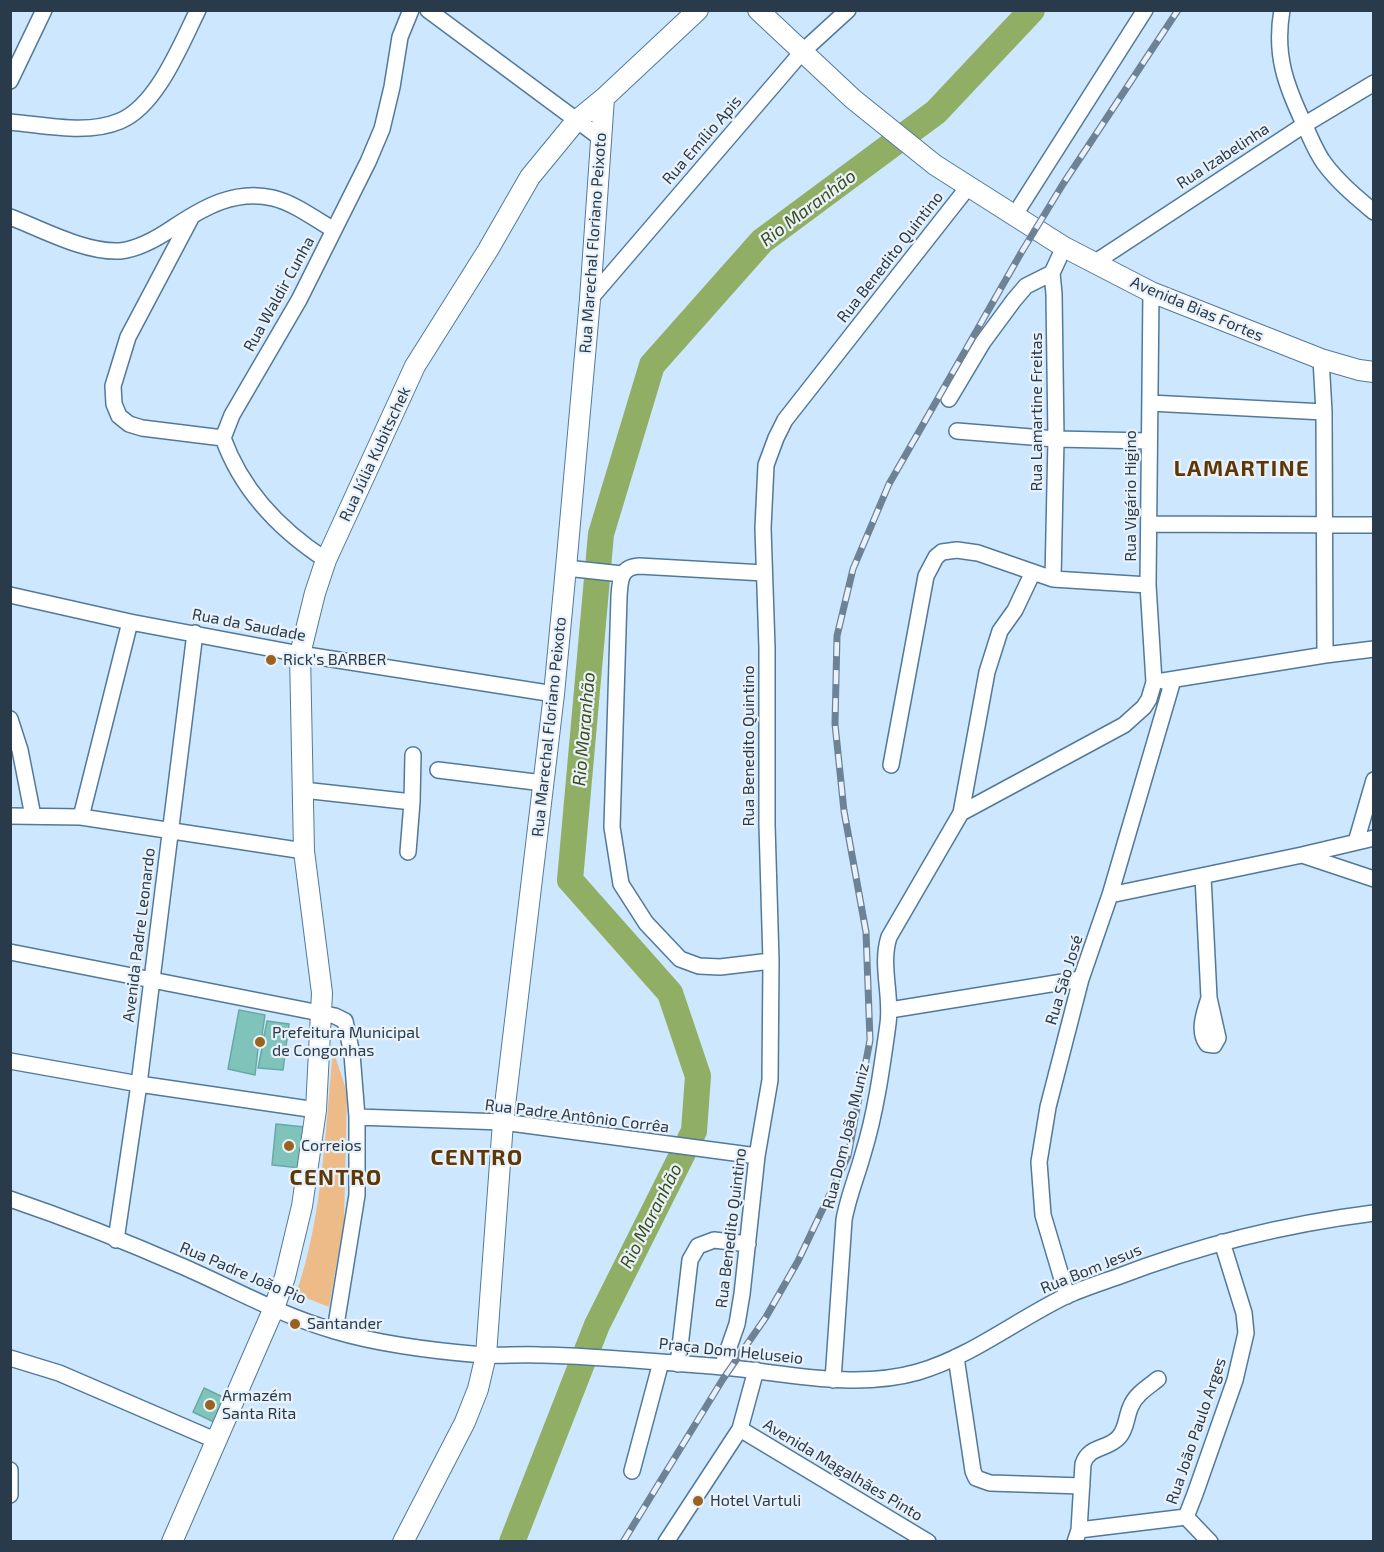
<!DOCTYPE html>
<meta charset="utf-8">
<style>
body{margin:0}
#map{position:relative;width:1384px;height:1552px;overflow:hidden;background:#cde7fe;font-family:"Exo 2",sans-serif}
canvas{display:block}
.frame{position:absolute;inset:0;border:12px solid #293a4a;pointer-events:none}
</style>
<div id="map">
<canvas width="1384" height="1552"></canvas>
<div class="frame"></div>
</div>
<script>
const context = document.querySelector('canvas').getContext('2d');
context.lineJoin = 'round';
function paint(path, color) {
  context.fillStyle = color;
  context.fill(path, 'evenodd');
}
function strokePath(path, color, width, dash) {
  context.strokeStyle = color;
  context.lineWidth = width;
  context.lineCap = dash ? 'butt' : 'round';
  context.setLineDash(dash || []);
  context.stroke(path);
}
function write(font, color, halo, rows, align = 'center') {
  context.font = font + ' "Exo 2",sans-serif';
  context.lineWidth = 4.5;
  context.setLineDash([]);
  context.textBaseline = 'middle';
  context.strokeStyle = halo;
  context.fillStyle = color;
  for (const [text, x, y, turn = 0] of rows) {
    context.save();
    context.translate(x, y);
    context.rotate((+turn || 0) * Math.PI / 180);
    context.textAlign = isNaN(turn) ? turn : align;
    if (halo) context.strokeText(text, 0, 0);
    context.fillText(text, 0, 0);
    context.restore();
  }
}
paint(new Path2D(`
 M333 1050 347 1092 344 1221 329 1307 296 1294C323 1216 325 1131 333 1050Z`), '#edbb88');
strokePath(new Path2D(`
 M512 1542 597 1325 694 1131 698 1076 670 993 570 880 601 534 652 365 762 241 936 112 1032 10`), '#91ae65', 26);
const building = new Path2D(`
 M239 1010 265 1015 262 1035 264 1036 267 1021 289 1024 283 1070 258 1068 262 1048H258L255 1075 228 1069Z
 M276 1124 305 1127 301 1168 272 1165Z
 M204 1388 227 1399 216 1423 193 1412Z`);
paint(building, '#7fc3ba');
strokePath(building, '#67aaa3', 1.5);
const minor = new Path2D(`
 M428 10 602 139
 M1282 10C1274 55 1286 86 1305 126 1311 139 1316 152 1324 163 1338 182 1356 197 1374 212
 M10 81 44 10
 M10 122C45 125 87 135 120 121 157 106 181 44 198 10
 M192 216 128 337 113 386 114 404 119 416 129 424 142 428 223 438
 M1014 216 1145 10
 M10 217C42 229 85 253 120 251 139 249 158 238 174 227 204 207 236 189 273 198 294 203 315 219 334 230
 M1094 263 1304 125 1374 83
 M590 299 802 52 848 10
 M1321 359 1324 412 1325 655
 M949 399 983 342 1014 300 1026 286 1052 273
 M1150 403 1324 412
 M957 431 1056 439 1148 441
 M1150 524 1374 525
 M326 560C280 530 242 491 223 438L232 415 299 300 368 162 382 129 392 87 400 37 411 10
 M566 568 622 574
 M764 573 639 566C620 567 620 581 619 597L612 827 621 884 646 923 680 959 699 966 720 967 771 961
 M1053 579 1056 439 1054 294 1052 273 1064 247
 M10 595 130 622 300 654 554 694
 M1163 681 1325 655 1374 649
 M10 719 20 750 33 816
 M891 765 926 576 936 557 942 552 957 550 978 553 1053 579 1148 585
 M438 770 543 783
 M303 790 412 802 408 852
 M412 802 413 755
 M961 813 1124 725 1144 707 1149 699 1154 682 1148 585 1151 292
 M10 816 81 817 304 851
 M81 817 130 622
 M1356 842 1374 780
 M1302 855 1374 879
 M1203 876 1209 998 1218 1038 1214 1045 1207 1044C1197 1031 1205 1011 1209 998
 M1110 895 1302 855 1374 838
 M10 952 335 1016 345 1021 352 1054 357 1117V1195L335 1331
 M890 1010 1081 979
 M10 1061 139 1084 316 1110
 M357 1117 503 1122 757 1156
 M10 1199C69 1219 127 1242 184 1267 234 1289 282 1316 335 1331 382 1345 434 1351 483 1355 502 1356 521 1354 540 1355 598 1356 655 1362 712 1366 779 1371 851 1391 918 1372 970 1357 1015 1321 1064 1297 1081 1289 1100 1283 1117 1277 1200 1245 1286 1224 1374 1213
 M116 1240 139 1084 195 633
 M1067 1296 1043 1215 1039 1162 1048 1107 1081 979 1110 895 1173 680
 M956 1357 973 1471 976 1478 990 1483 1082 1486
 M10 1358 59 1373 217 1441
 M678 1364 690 1260 698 1246 714 1240 748 1244
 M722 1367 737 1324 742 1294 757 1156 770 1080 771 961 767 825V648L763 528 766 465 776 438 785 420 968 187
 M833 1380 844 1220C848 1197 857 1176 863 1154 876 1112 882 1067 888 1024 892 995 880 965 889 937L961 813 987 672 1000 631 1015 610 1033 572
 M740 1429 928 1542
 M10 1470V1495
 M632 1471 661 1362
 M1186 1517 1210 1542
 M1079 1530 1083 1464C1089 1445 1108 1450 1119 1437 1127 1428 1126 1416 1131 1406 1136 1394 1148 1387 1158 1379
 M666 1542 740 1429 756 1370
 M1075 1542 1079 1530 1186 1517 1195 1494 1235 1380 1246 1333 1244 1313 1222 1242`);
const major = new Path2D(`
 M758 10 853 99 935 165 1064 247 1151 292 1321 359 1359 370 1374 372
 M172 1542 274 1308 285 1277 302 1206 316 1110 322 993 304 851 300 654 315 593 326 560 415 366 488 250 530 177 576 121 604 98 698 10
 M403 1542 465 1422 478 1389 486 1355 503 1122 554 694 567 557 590 299 604 98`);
strokePath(minor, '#52799b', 18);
strokePath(major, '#52799b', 22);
strokePath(minor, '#fff', 15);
strokePath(major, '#fff', 20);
const rail = new Path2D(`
 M623 1542 723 1379 766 1317 798 1261 848 1156 870 1040 866 932 844 811 835 724 837 636 853 569 889 484 1021 253 1063 184 1178 10`);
strokePath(rail, '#6e8295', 7);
strokePath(rail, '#e9f2fa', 4.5, [14]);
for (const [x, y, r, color] of [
 [271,660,6,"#9a621e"],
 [260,1042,6,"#9a621e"],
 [289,1146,6,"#9a621e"],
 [295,1324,6,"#9a621e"],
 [210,1405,6,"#9a621e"],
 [698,1501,6,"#9a621e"]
]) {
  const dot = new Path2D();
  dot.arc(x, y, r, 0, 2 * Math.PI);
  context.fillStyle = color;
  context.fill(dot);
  strokePath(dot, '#e9f2fa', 2);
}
write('16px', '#293a4a', '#e9f2fa', [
 ["Rua Emílio Apis",702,140,-49],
 ["Rua Izabelinha",1223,156,-33],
 ["Rua Marechal Floriano Peixoto",593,243,-86],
 ["Rua Benedito Quintino",890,257,-52],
 ["Rua Waldir Cunha",279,294,-61],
 ["Avenida Bias Fortes",1197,309,23],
 ["Rua Lamartine Freitas",1037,412,-90],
 ["Rua Júlia Kubitschek",375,454,-65],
 ["Rua Vigário Higino",1131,496,-90],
 ["Rua da Saudade",249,625,11],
 ["Rua Marechal Floriano Peixoto",549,727,-84],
 ["Rua Benedito Quintino",749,746,-90],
 ["Avenida Padre Leonardo",139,935,-83],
 ["Rua São José",1064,980,-73],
 ["Rua Padre Antônio Corrêa",577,1116,7],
 ["Rua Dom João Muniz",846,1136,-76],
 ["Rua Benedito Quintino",731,1228,-83],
 ["Rua Bom Jesus",1091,1269,-22],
 ["Rua Padre João Pio",243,1273,23],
 ["Praça Dom Heluseio",731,1351,6],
 ["Rua João Paulo Arges",1196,1431,-71],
 ["Avenida Magalhães Pinto",843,1470,31]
]);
write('16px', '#293a4a', '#e9f2fa', [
 ["Rick's BARBER",283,660],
 ["Prefeitura Municipal",272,1033],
 ["de Congonhas",272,1051],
 ["Correios",301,1146],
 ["Santander",307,1324],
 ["Armazém",222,1396],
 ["Santa Rita",222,1414],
 ["Hotel Vartuli",710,1501]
], 'left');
write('italic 18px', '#3a4c17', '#e9f2fa', [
 ["Rio Maranhão",808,208,-37],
 ["Rio Maranhão",584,729,-85],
 ["Rio Maranhão",651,1216,-63]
]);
context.letterSpacing = '1.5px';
write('bold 22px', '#5d3705', '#e9f2fa', [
 ["LAMARTINE",1242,469],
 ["CENTRO",477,1158],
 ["CENTRO",336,1178]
]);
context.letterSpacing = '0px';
</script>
